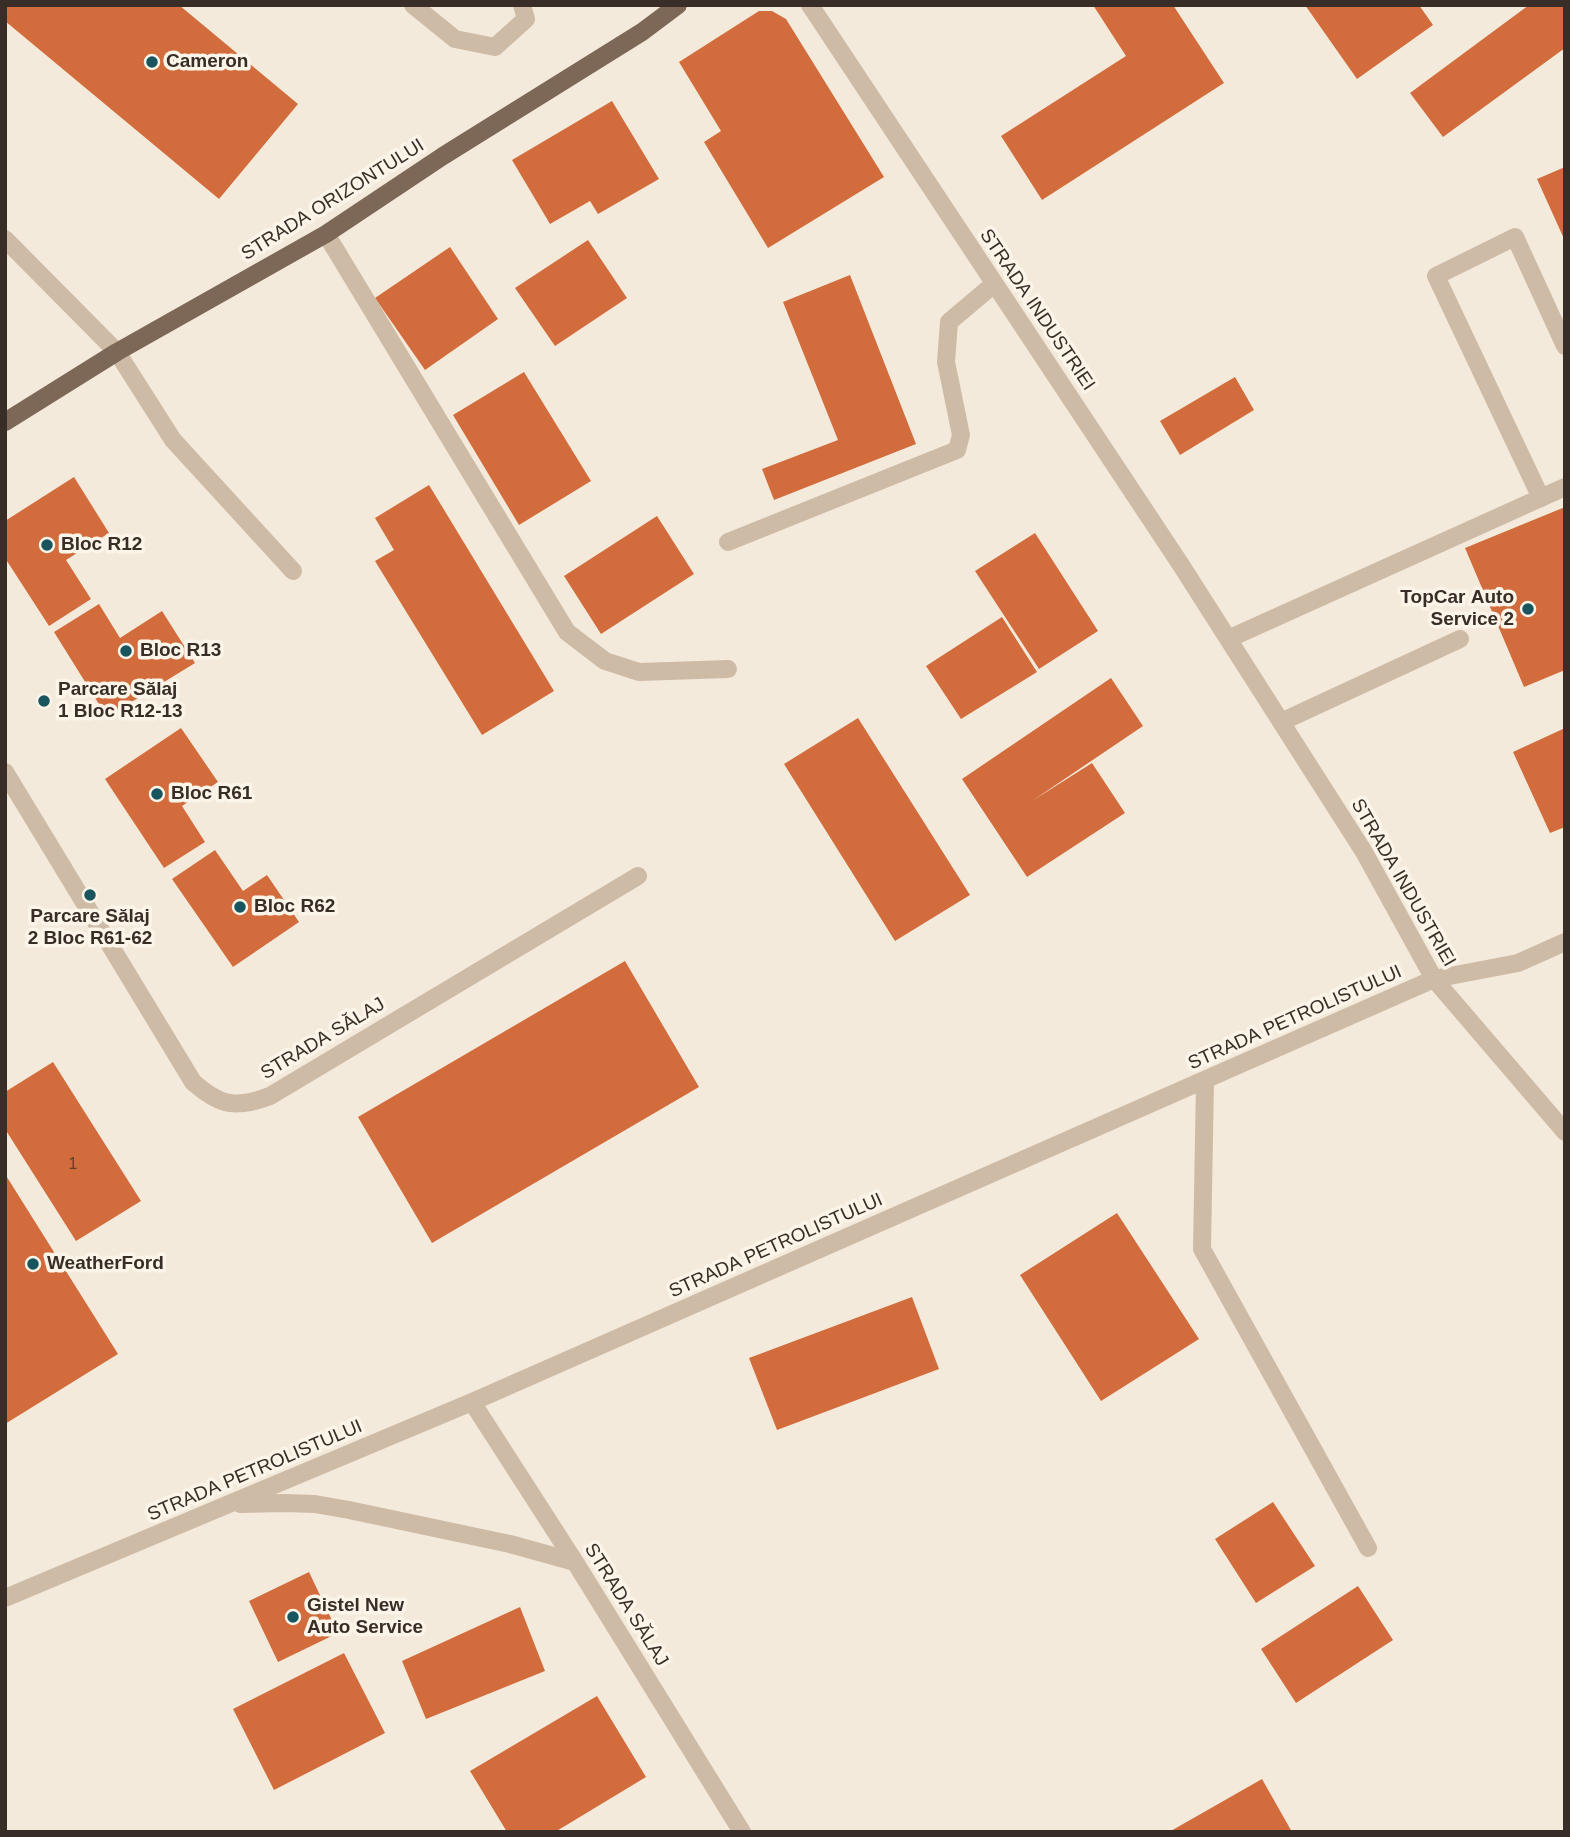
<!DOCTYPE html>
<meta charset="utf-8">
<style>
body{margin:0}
#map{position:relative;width:1570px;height:1837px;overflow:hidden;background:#f4eadb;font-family:Helvetica,sans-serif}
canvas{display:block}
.frame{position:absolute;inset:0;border:7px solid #392e27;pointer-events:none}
</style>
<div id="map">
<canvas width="1570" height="1837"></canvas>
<div class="frame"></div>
</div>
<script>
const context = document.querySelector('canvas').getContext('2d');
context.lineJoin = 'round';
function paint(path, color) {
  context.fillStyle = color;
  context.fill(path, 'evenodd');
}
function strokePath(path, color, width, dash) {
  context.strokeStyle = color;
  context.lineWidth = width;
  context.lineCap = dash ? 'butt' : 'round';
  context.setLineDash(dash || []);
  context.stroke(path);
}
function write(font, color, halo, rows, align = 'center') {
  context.font = font + ' Helvetica,sans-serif';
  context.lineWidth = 7;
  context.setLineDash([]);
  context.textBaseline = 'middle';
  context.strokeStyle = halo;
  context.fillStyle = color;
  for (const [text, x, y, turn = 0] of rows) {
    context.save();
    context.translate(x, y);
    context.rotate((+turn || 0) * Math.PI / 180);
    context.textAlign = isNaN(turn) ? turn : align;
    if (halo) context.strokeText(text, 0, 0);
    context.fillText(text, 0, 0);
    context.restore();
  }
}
paint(new Path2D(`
 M5 5H179L298 104 219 199 5 21Z
 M1093 5H1173L1224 83 1042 200 1001 136 1126 56Z
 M1305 5H1419L1433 25 1357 79Z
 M1529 5H1565V48L1443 137 1410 93Z
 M759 11H772L786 19 884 177 768 248 704 142 721 131 679 62Z
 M612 101 659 179 598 214 590 201 550 224 512 160Z
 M1565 167V241L1537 179Z
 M588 240 627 298 555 346 515 288Z
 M450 247 498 319 425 370 375 298Z
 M850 275 916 444 774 500 762 469 838 440 783 302Z
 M524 372 591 481 519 525 453 415Z
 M1235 377 1254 410 1180 455 1160 421Z
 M74 477 109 533 66 560 91 599 49 626 5 558V521Z
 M429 485 554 691 482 735 375 561 394 550 375 518Z
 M1565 507V670L1524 687 1465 548Z
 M657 516 694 574 601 634 564 576Z
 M1035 533 1098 631 1039 669 975 571Z
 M99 604 120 638 162 611 195 663 107 717 54 632Z
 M1002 617 1037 672 961 719 926 666Z
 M1111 678 1143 726 1032 801 1092 763 1125 813 1027 877 962 779Z
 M858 718 970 895 895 941 784 764Z
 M181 728 218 782 182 806 205 842 164 868 105 779Z
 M1565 728V827L1550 833 1513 752Z
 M215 850 243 891 267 875 299 922 233 967 172 879Z
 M625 961 699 1087 432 1243 358 1117Z
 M53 1062 141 1201 76 1241 5 1129V1092Z
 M5 1174 118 1354 5 1424Z
 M1117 1213 1199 1339 1101 1401 1020 1275Z
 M912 1297 939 1369 777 1430 749 1358Z
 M1273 1502 1315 1566 1256 1603 1215 1539Z
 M309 1572 338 1633 278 1662 249 1601Z
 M1358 1586 1393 1640 1296 1703 1261 1649Z
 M520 1607 545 1671 426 1719 402 1661Z
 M344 1653 385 1733 274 1790 233 1709Z
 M597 1696 646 1777 555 1832H507L470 1771Z
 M1262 1779 1292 1832H1169Z`), '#d26c3c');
strokePath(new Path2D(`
 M413 5 455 39 495 47 526 19 522 5
 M810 5 1181 565 1364 852 1434 979 1565 1132
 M326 234 567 632 605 661 639 672 728 669
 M5 239 117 352 173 440 293 571
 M1541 498 1436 276 1515 237 1565 346
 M728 542 957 450 961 435 946 362 949 322 994 284
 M1228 639 1565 487
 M1281 722 1460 639
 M5 772 193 1082C220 1106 236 1109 270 1096L638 876
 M1205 1082 1202 1249 1368 1548
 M472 1402 575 1562 742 1832
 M240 1504 284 1503 315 1504 349 1510 510 1544 575 1562
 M5 1598 472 1402 1434 979 1518 963 1565 942`), '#cebba6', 18);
strokePath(new Path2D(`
 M5 422 117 352 326 234 443 156 642 32 678 5`), '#7d6757', 18);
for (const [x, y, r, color] of [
 [152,62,7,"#18555f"],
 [47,545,7,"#18555f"],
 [1528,609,7,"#18555f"],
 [126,651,7,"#18555f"],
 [44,701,7,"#18555f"],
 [157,794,7,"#18555f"],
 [90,895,7,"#18555f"],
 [240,907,7,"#18555f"],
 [33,1264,7,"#18555f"],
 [293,1617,7,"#18555f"]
]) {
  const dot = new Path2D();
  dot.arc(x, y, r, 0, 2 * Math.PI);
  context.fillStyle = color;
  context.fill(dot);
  strokePath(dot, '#fbf4e8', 2.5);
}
write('16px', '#5f3e2c', null, [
 ["1",73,1165]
]);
write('bold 19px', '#392e27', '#fbf4e8', [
 ["Cameron",166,62],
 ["Bloc R12",61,545],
 ["TopCar Auto",1514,598,"right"],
 ["Service 2",1514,620,"right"],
 ["Bloc R13",140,651],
 ["Parcare Sălaj",58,690],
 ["1 Bloc R12-13",58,712],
 ["Bloc R61",171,794],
 ["Bloc R62",254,907],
 ["Parcare Sălaj",90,917,"center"],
 ["2 Bloc R61-62",90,939,"center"],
 ["WeatherFord",47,1264],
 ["Gistel New",307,1606],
 ["Auto Service",307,1628]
], 'left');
write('19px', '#392e27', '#fbf4e8', [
 ["STRADA ORIZONTULUI",333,200,-32],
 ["STRADA INDUSTRIEI",1037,310,56],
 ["STRADA INDUSTRIEI",1403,883,60],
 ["STRADA PETROLISTULUI",1295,1018,-24],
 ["STRADA SĂLAJ",323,1039,-31],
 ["STRADA PETROLISTULUI",776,1246,-24],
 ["STRADA PETROLISTULUI",255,1471,-23],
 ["STRADA SĂLAJ",626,1605,58]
]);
</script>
